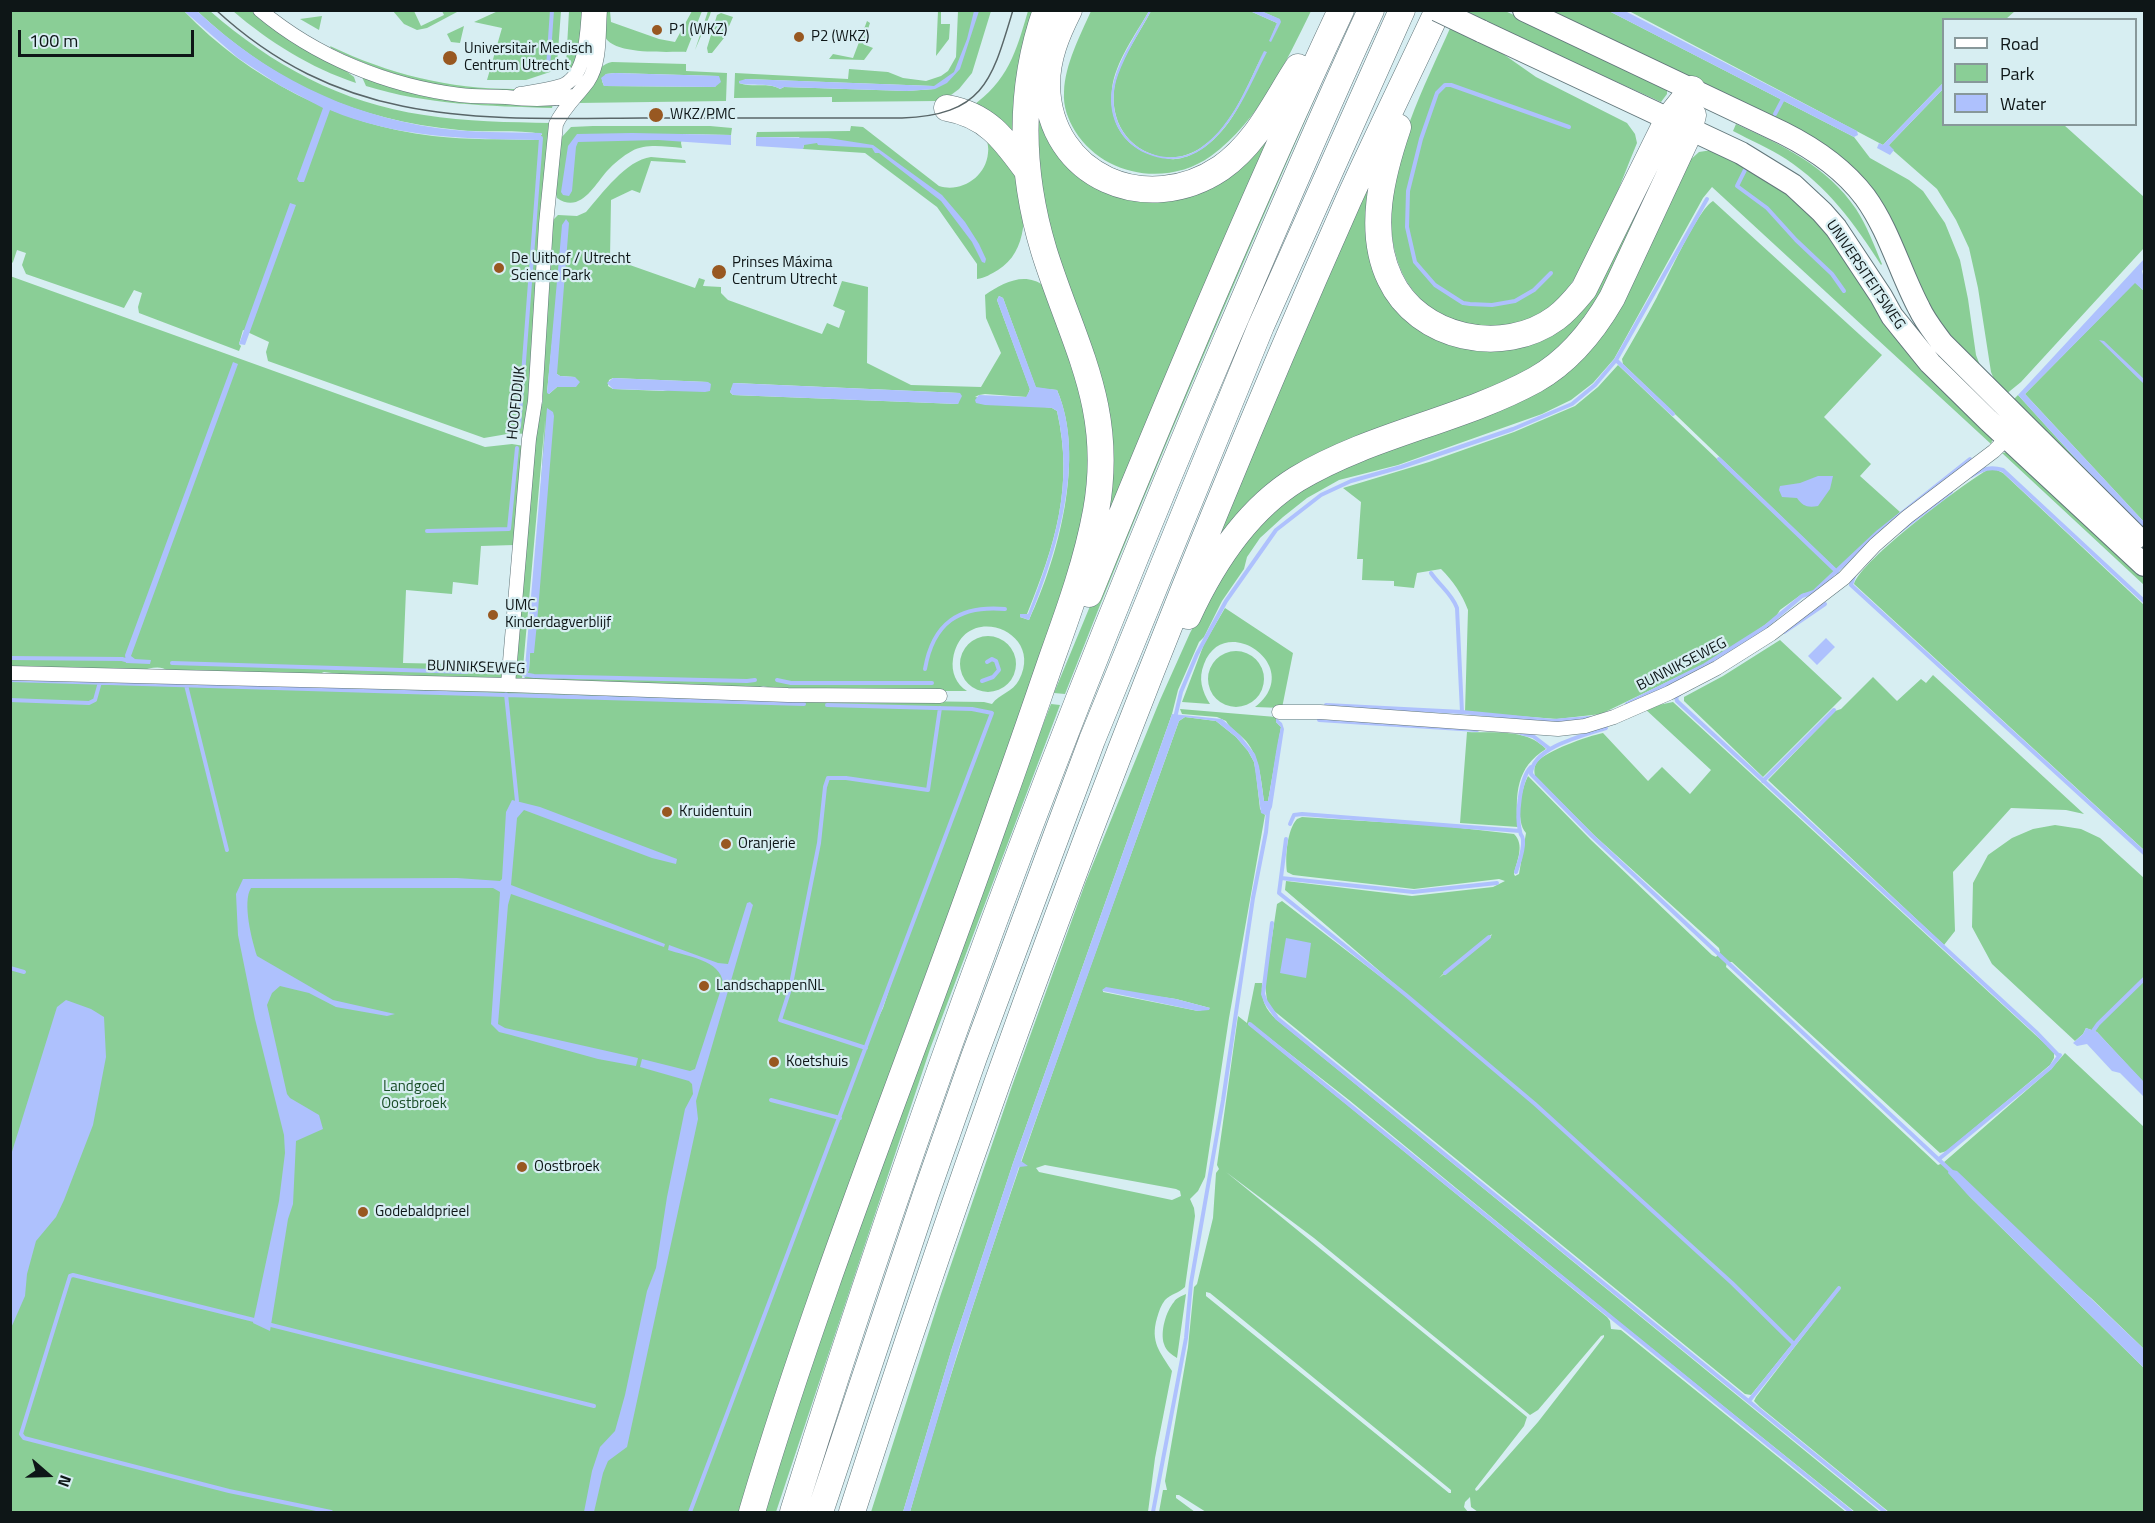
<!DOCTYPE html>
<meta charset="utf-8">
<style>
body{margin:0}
#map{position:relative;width:2155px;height:1523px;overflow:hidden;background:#d7eef2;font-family:"Titillium Web",sans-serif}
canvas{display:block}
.frame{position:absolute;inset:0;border:12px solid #0e1617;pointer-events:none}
.legend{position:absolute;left:1942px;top:18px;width:195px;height:108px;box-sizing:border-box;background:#d7eef2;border:2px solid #87989a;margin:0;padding:8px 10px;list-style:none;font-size:18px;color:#0e1617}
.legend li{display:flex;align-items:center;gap:12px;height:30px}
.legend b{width:30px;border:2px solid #87989a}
.north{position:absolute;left:18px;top:1445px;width:60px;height:60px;-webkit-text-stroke:4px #d7eef2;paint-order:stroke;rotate:110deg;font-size:16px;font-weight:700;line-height:24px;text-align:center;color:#0e1617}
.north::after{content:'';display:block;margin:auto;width:21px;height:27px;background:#0e1617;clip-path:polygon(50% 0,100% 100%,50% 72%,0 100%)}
.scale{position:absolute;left:18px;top:30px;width:176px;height:27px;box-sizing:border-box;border:3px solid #0e1617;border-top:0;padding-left:8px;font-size:18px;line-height:21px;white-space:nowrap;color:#0e1617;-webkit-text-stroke:4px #d7eef2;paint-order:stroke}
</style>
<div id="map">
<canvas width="2155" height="1523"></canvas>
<div class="frame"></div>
<ul class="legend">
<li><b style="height:8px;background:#fff"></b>Road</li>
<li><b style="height:16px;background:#8ace96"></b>Park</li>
<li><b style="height:16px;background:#aec1fd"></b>Water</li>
</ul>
<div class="north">N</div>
<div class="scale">100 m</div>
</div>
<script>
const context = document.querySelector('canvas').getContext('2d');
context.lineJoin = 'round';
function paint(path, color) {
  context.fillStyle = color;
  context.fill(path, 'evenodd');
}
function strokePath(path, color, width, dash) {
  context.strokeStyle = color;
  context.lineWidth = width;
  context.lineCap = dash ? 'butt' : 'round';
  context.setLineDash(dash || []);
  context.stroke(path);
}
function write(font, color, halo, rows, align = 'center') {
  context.font = font + ' "Titillium Web",sans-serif';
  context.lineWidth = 4.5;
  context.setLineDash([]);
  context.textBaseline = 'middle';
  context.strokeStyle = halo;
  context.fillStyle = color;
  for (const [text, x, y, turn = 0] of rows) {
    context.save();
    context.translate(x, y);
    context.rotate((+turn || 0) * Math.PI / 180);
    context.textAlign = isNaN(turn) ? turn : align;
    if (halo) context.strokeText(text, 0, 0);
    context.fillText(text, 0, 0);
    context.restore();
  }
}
paint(new Path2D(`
 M11 11H184C249 79 339 125 433 136 468 140 503 139 538 140L542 134C516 129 487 133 459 130 354 120 274 83 197 11H210C272 65 341 103 424 115 466 122 509 122 551 123L527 428 525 434 513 433 484 438 268 361 266 352 269 342 243 330 239 344 241 346 239 351 139 313 138 307 142 293 134 290 124 308 26 274 22 265 26 253 17 250 13 262 11 264Z
 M233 11H252L297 43 346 71 354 77 356 83C311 68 269 42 233 11Z
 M393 11H414L421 26 444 15 442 11H457V12L427 28 417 30 404 24Z
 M498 11H561L557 65H554L553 71 526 80H487L502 28 474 22Z
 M569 11H585V29L571 76 570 66 566 65Z
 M603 11H610L611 22 659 39 675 42 692 11H702L686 52C667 51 612 56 604 35 601 28 603 18 603 11Z
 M708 11H711L710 15 695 50Z
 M938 11H941V24H950L949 39 936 56Z
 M958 11H991L972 73 959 89 951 95 937 101 832 102V97L734 98 735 73 848 79 849 69 888 72 903 78 926 81 941 76 948 71 956 57ZM746 79 933 86 935 89 907 91 784 87 780 89C769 82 752 88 739 83Z
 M1028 11H1035L1016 150 971 107C1008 81 1016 52 1028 11Z
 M1091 11H1149C1136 34 1115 62 1112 89 1108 123 1126 152 1162 157 1166 158 1171 160 1175 159 1191 158 1208 146 1218 135 1240 113 1251 79 1264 51 1248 84 1233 126 1202 147 1186 158 1167 161 1149 153 1119 141 1107 107 1117 76 1125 53 1140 32 1151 11H1250L1277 23 1270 40 1279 19 1261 11H1311C1286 62 1259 121 1211 156 1168 187 1104 177 1075 131 1068 119 1063 107 1064 92 1065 64 1080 36 1091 11Z
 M1353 11C1254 237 1155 463 1065 694L1054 693 1149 464Z
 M1460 11H1505L1660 81 1667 90V94L1661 102Z
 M1547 11H1609L1854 137 1870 158 1909 180 1923 191 1945 223 1960 260 1968 299 1976 355 1981 368 1931 316 1869 187Z
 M1629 11H2015L2006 19 1944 20 1943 83 1883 145Z
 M721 13 733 17 724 38 712 53H708L707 48 717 15Z
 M322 16 319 30 300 19Z
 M867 21 870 23 863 44 873 48 864 60 829 59 833 54 853 58Z
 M464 26 460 43 451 42 447 34Z
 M1451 26 1496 49 1536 77 1627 123 1635 134 1637 143C1618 189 1593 261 1560 298 1543 317 1516 327 1491 326 1427 324 1393 283 1391 221 1389 152 1424 88 1451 26Z
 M330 46C391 75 453 90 520 89 513 92 502 91 493 91 436 89 381 73 331 48Z
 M1037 58 1047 126 1146 201C1162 202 1176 200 1191 195L1287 101 1091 566 1105 498 1031 168Z
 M612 62 686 64V71L727 73 726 101 577 103C586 90 595 65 612 62ZM615 73 718 76 719 80 715 87 604 86 602 81 606 74Z
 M362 77 415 93 452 99 553 104 552 108C489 106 427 105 366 86Z
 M1943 89 1944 124 2064 125 2144 197V248L2021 382 2005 395 1998 389 1991 372 1978 288 1969 248 1956 220 1937 189 1888 146Z
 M1736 124C1782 145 1827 166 1856 209 1867 226 1874 245 1882 264L1881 265C1855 224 1827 186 1786 159 1769 148 1750 140 1733 131Z
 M593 126H710L732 128 731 135 683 134 681 143 682 148C666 147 647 143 632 151 623 156 614 163 607 171 594 186 580 214 557 198L554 184 560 139 571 127Z
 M851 126 863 127 939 186C961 193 986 177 988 153 989 148 987 143 987 138 995 149 1013 166 1018 178 1028 208 1028 252 998 270 991 274 985 278 977 279V264L937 207 865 153 803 149 804 145 799 137H756L757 132 850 131Z
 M1389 132 1373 182 1411 320 1547 334 1660 150 1668 153 1598 302 1543 369 1355 442 1204 573 1237 486Z
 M1712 150 1775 184 1830 234 1993 438 1991 444 1712 187 1703 198 1614 359 1593 383 1571 400 1542 414 1398 465 1339 480 1307 498 1283 517 1260 538 1247 557 1244 569 1222 601 1204 637 1199 642 1178 690 1172 714 1013 1163 952 1348 903 1512H871L941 1294 1012 1086 1086 881 1160 700 1190 633 1226 564 1271 512 1320 478 1548 385 1689 161 1699 152Z
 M651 157 685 160 686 163 651 161 640 193 632 190 611 200 610 258 695 288 699 278 705 280 703 286 721 287V293L728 300 822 334 827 323 839 328 845 311 833 306 842 281 868 287 867 363 911 385 981 387 1001 353 986 318 985 295C1002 283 1025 271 1044 286L1087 406 1090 493 1073 561 985 816 909 1019 798 1326 739 1512H11L10 676 500 688 521 693 821 702 823 700 984 702 992 704C999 694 1013 692 1019 680 1046 630 962 600 953 659 951 672 956 684 967 691H786L763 686 754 689 520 681 515 677 537 414C544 403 545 399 539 388L553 220 558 215 577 216 586 212C602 194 626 160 651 157ZM999 296 1003 298 1036 388 1057 390C1086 457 1058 558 1029 620L1020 617V614H1027C1055 545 1074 486 1057 411L1052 408 975 397 979 395 985 394 1027 397 1030 389 997 300ZM555 314 557 374 560 376 575 377 576 387H557L549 394 547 392ZM613 378 708 382 663 391 613 389 608 386 609 380ZM734 383 960 393 958 404 733 395 730 392ZM545 420 529 670 524 679H522ZM900 957 883 1008 870 1035 890 979Z
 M1713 201 1882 355 1824 417 1871 464 1860 476 1900 512 1837 570 1623 364 1622 359C1634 338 1646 318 1657 297 1667 279 1698 209 1713 201Z
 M10 276 485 447 512 444 524 446 514 545 481 546 478 585 453 582 452 594 406 590 403 663 503 665 501 680 347 675 324 672 317 675 167 671C162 665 149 668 141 671L11 669Z
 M2135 282 2144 291V522L2025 394Z
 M1618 365 1836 572 1812 592 1802 594 1780 610 1775 618 1743 640 1706 663 1601 714 1557 719 1465 712 1468 610C1462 594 1453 581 1441 569L1417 573 1414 588 1394 586V581L1362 580 1363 559H1357L1361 502 1343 488 1429 462 1514 432 1575 406 1598 387Z
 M2018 395 2077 460 2144 529 2010 403Z
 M2008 452 2144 570V585L2002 453Z
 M1989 469 1997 470 2003 473 2144 605V850L1854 584C1861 560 1964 483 1989 469Z
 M1225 608 1293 653 1282 708 1255 707C1307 667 1224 610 1204 664 1198 679 1202 691 1210 704L1182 702 1204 644Z
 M960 664a28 28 0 1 1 56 0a28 28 0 1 1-56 0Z
 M1780 640 1842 698 1763 777 1684 701V697L1723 676Z
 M1208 679a28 28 0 1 1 56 0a28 28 0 1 1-56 0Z
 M1933 675 2084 814 2066 810 2011 808 1953 872 1955 931 1944 945 1768 780 1835 711 1841 709 1873 677 1897 701 1921 679 1926 683Z
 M1673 702 2054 1052V1058L2050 1065 1947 1151 1940 1153 1732 962H1727L1726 967 1938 1165 1943 1163 2051 1069 2065 1053 2144 1127V1349L2091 1298 1966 1193 2144 1368V1512H1889L1760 1407 1754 1401 1756 1397 1840 1288 1839 1286 1751 1395 1745 1394 1273 1010 1267 1001 1265 984 1277 904 1282 901 1390 984 1397 986 1285 890 1286 881 1412 896 1493 887 1505 881 1499 879 1414 889 1293 875 1287 872C1285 857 1287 830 1297 819L1302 817 1443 826 1514 834C1525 845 1517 860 1514 874L1515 876 1519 874 1526 833C1515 821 1521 789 1528 776L1591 840 1712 955 1716 957 1720 952 1719 948 1595 836 1535 776C1534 771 1534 766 1537 762 1546 751 1588 736 1603 733L1648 781 1662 767 1690 794 1711 770 1644 708ZM1492 934 1490 938 1439 978 1444 973Z
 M1051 704 1060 705 930 1049 776 1512H761L787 1427 980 888Z
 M1180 709 1276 717V722L1281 727 1268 801H1264C1261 780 1260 758 1246 741 1240 734 1230 729 1226 721L1217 717 1182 714Z
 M1185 717 1216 721 1236 737 1248 751 1254 762 1256 773 1260 809 1265 815 1229 1018 1205 1177 1198 1191 1190 1199 1194 1208 1195 1216 1185 1287C1179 1293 1171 1294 1165 1300 1161 1305 1159 1311 1157 1318 1150 1342 1160 1352 1172 1371L1155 1458 1148 1512H910C986 1245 1085 984 1179 721ZM1103 989 1176 999 1210 1008 1198 1011 1103 992ZM1045 1165 1176 1189 1180 1191 1181 1196 1172 1200 1039 1172 1036 1168Z
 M1467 732C1492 733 1527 728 1546 749 1516 767 1515 795 1518 827L1460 823Z
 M2055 825 2081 829 2100 838 2144 878V1083L2097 1032 2086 1028 2083 1034 2075 1041 1992 964 1972 927 1973 883 1988 855 2012 838 2033 829Z
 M1255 983H1262C1261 1000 1265 1009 1277 1020L1880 1512H1855L1625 1327 1349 1100 1249 1022 1248 1024 1607 1317 1610 1321 1611 1329 1621 1330 1846 1512H1478L1471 1507 1470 1497 1465 1502 1464 1507 1468 1512H1206L1179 1495H1176V1498L1195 1512H1159L1163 1490H1167L1165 1481 1188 1347 1194 1287 1197 1284 1213 1218 1216 1173 1219 1169 1217 1165 1238 1016 1247 1023ZM1226 1172 1314 1238 1530 1415 1538 1410 1601 1336 1604 1335V1337L1538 1422 1478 1490 1476 1491 1475 1489 1524 1426 1527 1417ZM1206 1292 1210 1293 1451 1490V1493H1449L1206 1296Z
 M1186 1294 1177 1358C1172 1355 1166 1351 1164 1344 1160 1332 1166 1311 1174 1302 1176 1298 1182 1296 1186 1294Z`), '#8ace96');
paint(new Path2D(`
 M184 11H197C264 74 345 115 437 128 471 133 507 132 542 133L539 140C469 139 395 138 330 110L304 182H299L297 179 323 108 279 85 238 58Z
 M974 11H979L960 69 947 83 935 89 907 91 784 87 780 89C770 82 752 87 739 83V81L746 79 934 86 954 72 967 39Z
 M1149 11H1151C1140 31 1126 53 1118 75 1106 107 1119 143 1152 154 1170 160 1188 158 1203 146 1233 124 1248 84 1264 51L1267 52C1250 85 1235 124 1205 147 1189 159 1171 162 1153 156 1120 146 1104 113 1114 80 1121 55 1137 33 1149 11Z
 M1250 11H1261L1280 19 1281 22 1271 42 1269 41 1277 23Z
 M1609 11H1625L1857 131 1858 135 1854 137Z
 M615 73 719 76 721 82 715 87 604 86 601 78 606 74Z
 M1943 83V89L1889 145 1894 150 1890 155 1877 148 1879 143 1883 145Z
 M632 133 731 135V145L658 140 578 142 576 147 572 191 569 196 563 195 561 192 568 146 577 134Z
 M756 137 828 138 873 145 942 195 965 222 979 244 986 259 985 263 982 262 972 242 941 201 879 153H875L872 148 818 145 817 143 804 145 803 149 756 146Z
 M290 203 296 205 245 345 239 344Z
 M566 219 569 223 557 374 560 376 575 377 580 382 576 387H557L549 394 547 393 562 225Z
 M2144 259V268L2142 271 2144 279V291L2135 283 2025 394 2144 522V529L2077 460 2018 395Z
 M999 296 1003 298 1036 387 1057 390C1087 459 1056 555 1029 620L1020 617V614H1028C1055 545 1074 485 1057 411L1052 408 985 405 976 403 975 400 979 395 1026 397 1030 390 997 300Z
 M2099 340 2104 341 2144 379V384Z
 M233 362 238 364 234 375 131 656 135 659 151 660 150 664 126 663 125 655Z
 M613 378 708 382 711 384 710 391 705 392 613 389 607 383Z
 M733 383 960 393 962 396 958 404 733 395 730 392Z
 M547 408 553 412 554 416 537 623 534 653H530L529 670 524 679Z
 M1818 476H1833L1830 489 1818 506C1807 508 1803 506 1797 498L1782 497 1779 490 1780 486 1800 483Z
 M1826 638 1835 647 1817 665 1808 656Z
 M1172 714 1222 719 1240 735 1255 754 1259 766 1264 801H1268C1273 776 1275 752 1281 727L1276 722V718L1282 723 1284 729 1272 807 1268 816 1261 813 1254 762 1248 751 1236 737 1216 721 1185 717 1179 721 1021 1161 1028 1166 1019 1167 958 1351 910 1512H903L952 1348 1013 1163Z
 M512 800 540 807 677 859 676 864 652 858 524 810 517 818 511 885 665 944 664 947 511 894 508 905 498 1024 505 1028 638 1058 636 1066 598 1059 511 1035 499 1032 491 1024 500 892 493 888H251C242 902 252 941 257 956L333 1000 395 1014 387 1016 336 1007 309 993 280 986 272 993 267 1005 287 1094 290 1098 319 1115 323 1129 296 1141 293 1204 288 1219 270 1331 253 1323 279 1201 285 1153 284 1135 255 1019 238 935 236 894 243 879 457 878 500 881 502 879 506 812Z
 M750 902 753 905 696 1101 698 1119 627 1447 608 1461 603 1473 594 1512H584L592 1471 600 1447 615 1431 625 1395 647 1291 656 1268 667 1197 685 1109 693 1094 692 1084 689 1081 640 1067 642 1059 690 1071 695 1069 723 983C721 960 686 956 668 950L669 945 718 963 728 964 747 903Z
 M1286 938 1311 943 1306 978 1280 973Z
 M1106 987 1176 999 1210 1008 1209 1010 1198 1011 1103 991 1102 990Z
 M66 1000 91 1009 104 1017 106 1057 93 1125 64 1200 56 1217 36 1241 27 1274 25 1296 11 1328V1155L57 1007Z
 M2086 1028 2097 1032 2144 1082V1097L2120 1073 2112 1071 2087 1044 2077 1046 2073 1043 2083 1034Z
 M1949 1169 1957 1171 2144 1349V1368L1966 1193 1948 1173Z`), '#aec1fd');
strokePath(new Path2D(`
 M551 69 548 68 552 10
 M1775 114 1784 97
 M1745 170 1737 186 1767 208 1796 240 1832 274 1844 291
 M1551 273 1534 290 1515 301 1492 305 1470 304 1463 303 1435 285 1415 262 1407 227 1408 191 1421 139 1437 93 1445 85H1451L1569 127
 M1617 361 1673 414
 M519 427 541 138H535
 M1719 459 1837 572
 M1971 476C1983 469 1990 466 2003 470L2144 601
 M427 531 509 529 517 448
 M1900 531 1951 492
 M1854 576 1851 585 2144 853
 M1784 632 1825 604
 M10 658 122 659 129 661
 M172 663 467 672
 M925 669C933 623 959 605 1005 609
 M523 674 534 676 747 681 755 680
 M10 680 804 704
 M777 680 791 683H932
 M982 681 993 677 999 670 996 661 992 659 987 662
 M186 685 227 850
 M506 694 517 801
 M1680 694 1676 697 1677 701 2036 1032 2058 1055
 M10 700 89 703 95 700 100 682
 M1627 704 1705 665 1765 627 1802 596 1814 592 1878 532 1970 459
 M1326 705 1462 712 1457 608C1452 594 1440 586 1431 573
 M1462 712 1553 721 1589 718
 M1175 718 1181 692 1197 654 1226 601 1276 530 1321 495 1351 481 1401 467 1513 429 1572 404 1595 385 1616 360 1707 199
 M1319 720 1477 730
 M1606 728C1585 735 1532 747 1531 774L1591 835 1951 1171
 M1521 733 1533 736 1550 749
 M1763 781 1834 710
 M1290 824 1294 815 1302 814 1520 831
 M1286 839 1279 893 1406 995 1535 1104 1732 1283 1794 1344
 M1516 872C1519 862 1524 851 1523 840 1522 833 1521 838 1520 831 1516 816 1520 778 1531 767
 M1281 878 1413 892 1497 883
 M1272 923 1263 994 1266 1002 1277 1018 1885 1512
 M10 968 24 972
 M1445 973 1489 937
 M1250 1024 1851 1512
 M2091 1034 2098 1024 2144 979
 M866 1048 780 1020 790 989 819 843 825 787 828 778H846L928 790 940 708
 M771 1100 840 1118
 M1939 1159 2050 1068 2060 1055
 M254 1320 73 1275 70 1276 21 1434 24 1438 229 1491 331 1512
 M271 1325 594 1406
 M1749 1401 1839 1288
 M690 1512 992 713 972 709 827 705
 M1153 1512 1186 1338 1191 1283 1223 1100 1253 898 1266 832 1268 812`), '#aec1fd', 4);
const minor = new Path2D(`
 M260 10C316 57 388 86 460 95 475 97 491 96 506 97 530 100 550 100 574 96
 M520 94C533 92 548 90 561 86 587 77 587 33 589 10
 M10 673 508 685 788 695 940 696
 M508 685 529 439 535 401 546 224 556 124C564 107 577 96 588 81 601 62 598 32 600 10
 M1279 712H1320L1558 729 1585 726 1614 717 1669 693 1717 668 1771 634 1844 578 1875 545 1907 517 1994 451 2012 433`);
const primary = new Path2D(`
 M1524 10 1783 133C1815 149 1843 168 1865 197 1889 230 1900 272 1919 308 1925 321 1934 332 1942 343L2137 537
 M1481 31 1741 153 1793 185 1822 212 1836 228 1881 296 1892 316 1930 363 1988 420 2144 565`);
const motorway = new Path2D(`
 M1069 10C1057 34 1047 57 1047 85 1049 177 1147 218 1221 168 1257 143 1275 102 1298 67
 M947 108C987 115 1004 139 1026 169
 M1398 127C1382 174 1367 231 1390 279 1418 339 1503 357 1556 318 1567 310 1575 300 1584 289L1668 119 1692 89
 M1089 594C1169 398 1251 202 1341 10
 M1188 616C1212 564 1247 510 1297 479 1372 434 1460 421 1535 380 1569 361 1593 331 1612 298L1688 135 1693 115
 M752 1512C823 1272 919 1040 1001 804 1019 754 1036 704 1053 655 1070 608 1087 560 1096 511 1115 407 1073 344 1044 251 1020 172 1018 89 1046 10
 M793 1512C917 1113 1063 720 1228 336 1275 227 1321 118 1371 10
 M820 1512 926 1194 974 1057 1092 740 1261 326 1402 10
 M852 1512C995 1067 1158 629 1348 201 1377 137 1408 74 1438 10`);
strokePath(minor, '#62767a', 15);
strokePath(primary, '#62767a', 24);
strokePath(motorway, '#62767a', 27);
strokePath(minor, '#fff', 14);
strokePath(primary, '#fff', 22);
strokePath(motorway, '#fff', 26);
strokePath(new Path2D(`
 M216 10C345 129 481 119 643 118 729 118 816 118 902 118 984 115 992 80 1013 10`), '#596668', 1.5);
const primaryBridge = new Path2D(`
 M1437 10 1481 31`);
strokePath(primaryBridge, '#62767a', 24, []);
strokePath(primaryBridge, '#fff', 22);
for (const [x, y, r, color] of [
 [657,30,6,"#985821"],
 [799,37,6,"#985821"],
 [450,58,8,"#985821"],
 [656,115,8,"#985821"],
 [499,268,6,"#985821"],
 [719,272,8,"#985821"],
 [493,615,6,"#985821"],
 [667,812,6,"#985821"],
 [726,844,6,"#985821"],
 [704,986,6,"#985821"],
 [774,1062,6,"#985821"],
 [522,1167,6,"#985821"],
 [363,1212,6,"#985821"]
]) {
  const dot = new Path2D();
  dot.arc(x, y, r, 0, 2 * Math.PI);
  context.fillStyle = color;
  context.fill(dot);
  strokePath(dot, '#d7eef2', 2);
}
write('15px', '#0e1617', '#d7eef2', [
 ["P1 (WKZ)",669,30],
 ["P2 (WKZ)",811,37],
 ["Universitair Medisch",464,49],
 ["Centrum Utrecht",464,66],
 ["WKZ/PMC",670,115],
 ["De Uithof / Utrecht",511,259],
 ["Science Park",511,276],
 ["Prinses Máxima",732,263],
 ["Centrum Utrecht",732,280],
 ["UMC",505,606],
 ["Kinderdagverblijf",505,623],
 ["Kruidentuin",679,812],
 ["Oranjerie",738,844],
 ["LandschappenNL",716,986],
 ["Koetshuis",786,1062],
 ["Oostbroek",534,1167],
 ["Godebaldprieel",375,1212]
], 'left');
write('15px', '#0e1617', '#d7eef2', [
 ["UNIVERSITEITSWEG",1865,275,56],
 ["HOOFDDIJK",517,403,-84],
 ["BUNNIKSEWEG",1682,665,-27],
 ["BUNNIKSEWEG",476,668,2]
]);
write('15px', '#1b4e28', '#d7eef2', [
 ["Landgoed",414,1087],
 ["Oostbroek",414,1104]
]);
</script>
